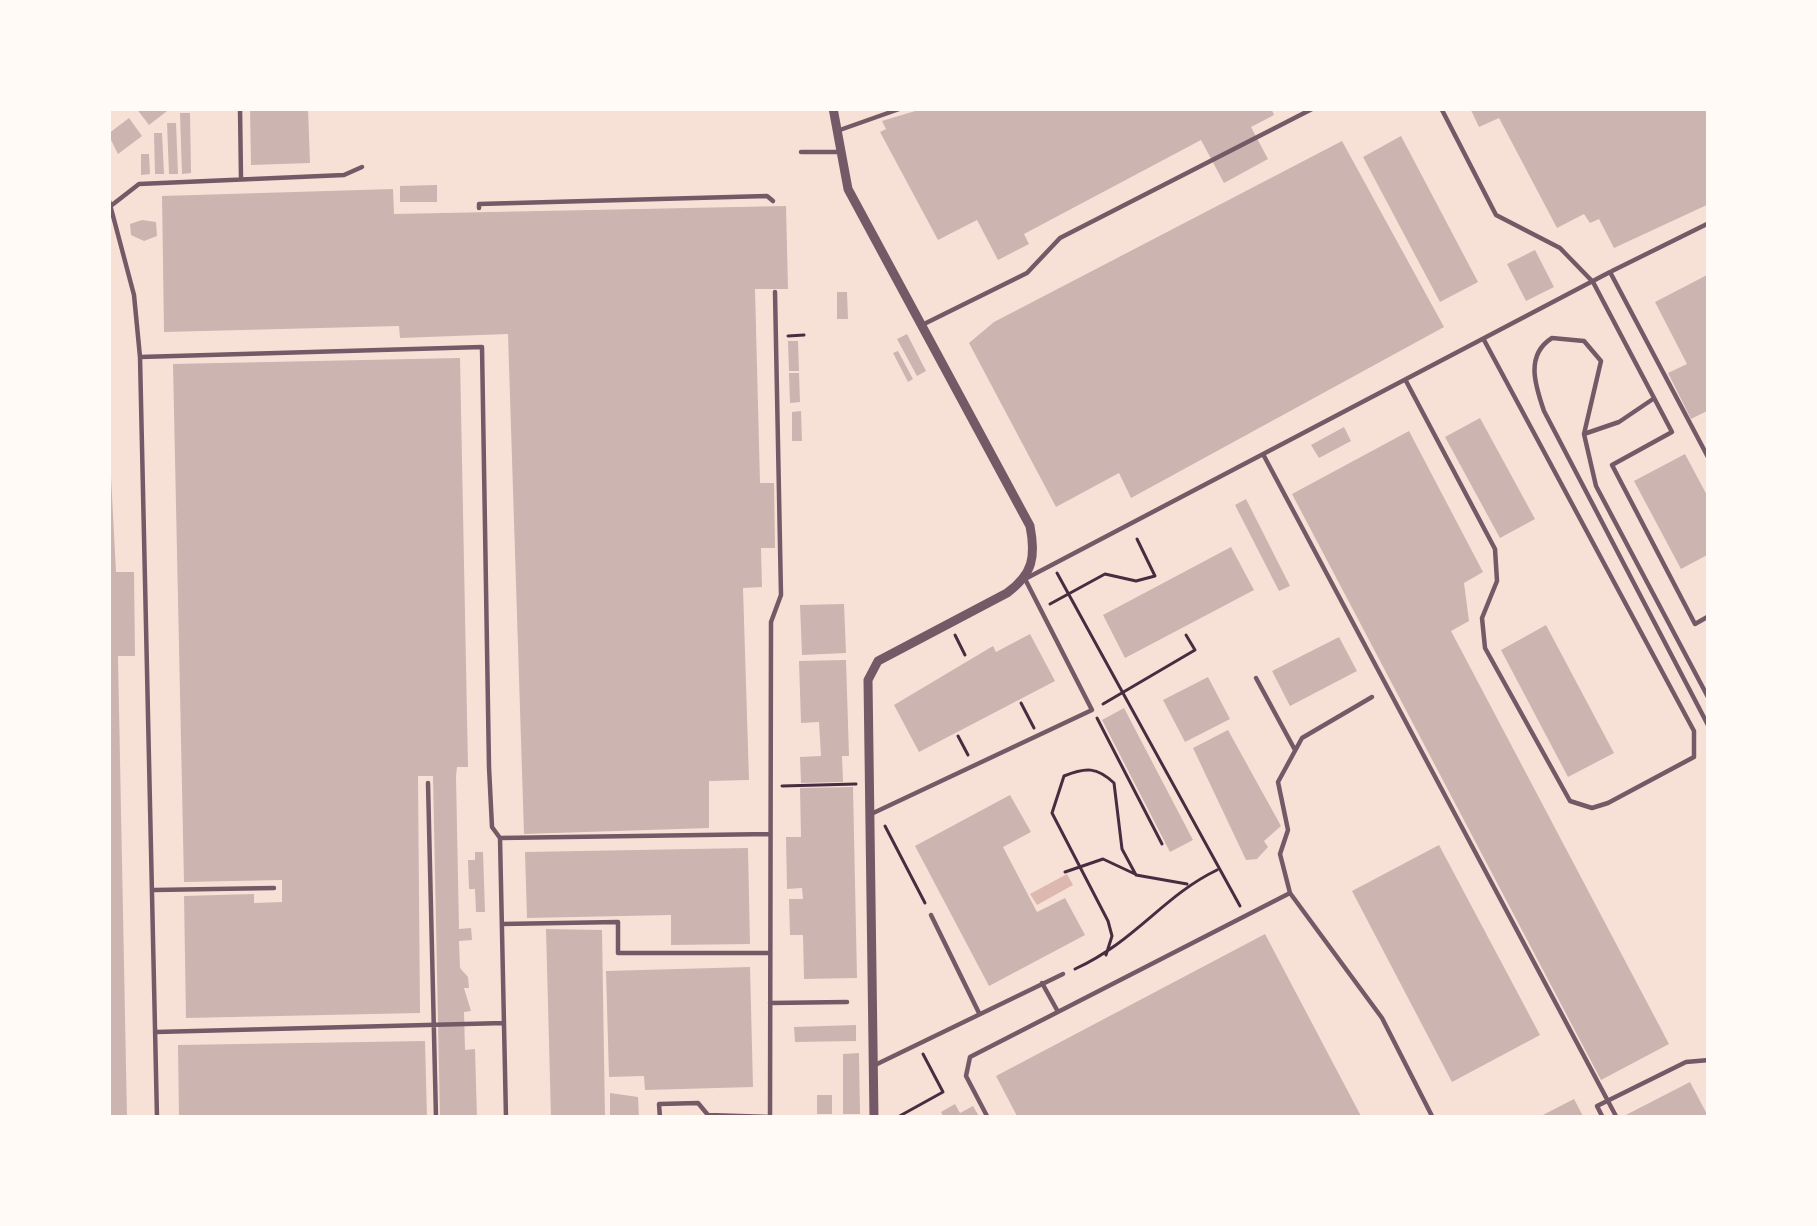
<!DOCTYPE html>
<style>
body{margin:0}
#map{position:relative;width:1817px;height:1226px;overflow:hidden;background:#f7e1d7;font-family:"Sofia Sans Condensed",sans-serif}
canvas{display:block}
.frame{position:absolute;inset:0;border:111px solid #fffaf5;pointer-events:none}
</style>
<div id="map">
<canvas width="1817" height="1226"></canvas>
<div class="frame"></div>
</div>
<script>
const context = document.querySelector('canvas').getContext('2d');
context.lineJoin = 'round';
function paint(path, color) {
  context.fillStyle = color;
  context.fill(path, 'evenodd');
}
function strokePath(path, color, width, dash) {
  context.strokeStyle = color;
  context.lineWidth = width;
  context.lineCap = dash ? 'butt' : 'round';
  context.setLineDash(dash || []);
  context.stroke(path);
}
paint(new Path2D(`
 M1067 874 1073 885 1037 905 1030 894Z`), '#dcb8b0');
paint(new Path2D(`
 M136 108H171L149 125Z
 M250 108H308L310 163 251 165Z
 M925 108H1271L1274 115 1251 127 1268 159 1224 183 1201 140 1024 234 1029 244 998 260 977 220 938 240 880 132 886 129 882 121Z
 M1470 108H1709V204L1614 248 1599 219 1590 223 1584 214 1557 228 1499 118 1479 127Z
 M180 113H190L191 173 182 174Z
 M129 118 142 136 118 154 108 134Z
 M167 123H176L178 174H169Z
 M154 133H162L164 174H155Z
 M1401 136 1478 282 1440 302 1363 157Z
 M1342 141 1444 327 1131 498 1119 473 1056 507 969 343 994 322Z
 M141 154H149L150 174 141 175Z
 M437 185V202H400V186Z
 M393 189 394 214 786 206 788 289H755L760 483H774L775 548H761L762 587 743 588 749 780 709 781V828L524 834 508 334 400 338 399 326 164 332 162 196Z
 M142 220 156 222 157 236 144 241 131 235 130 224Z
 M1535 250 1554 287 1526 301 1507 264Z
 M1709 274V410L1691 419 1668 373 1687 364 1655 302Z
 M837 292H847L848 319H837Z
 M907 334 926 371 917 376 897 339Z
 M788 341H798L799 371H789Z
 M898 351 913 379 908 382 893 353Z
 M460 358 468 767H457L456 776 459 929 471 928 472 940 459 941 460 968 468 977 469 988H464L471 1011 464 1012 465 1050 475 1049 477 1118H440L433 776H418L420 1013 186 1018 184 896 254 894V903L282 902V880L184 882 173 364Z
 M789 373H799L800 402 790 403Z
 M801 411 802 441H792V412Z
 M1480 418 1535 519 1500 538 1445 437Z
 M108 419 116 572H134L135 656H118L127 1118H108Z
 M1344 427 1351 441 1319 458 1311 445Z
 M1409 431 1483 572 1464 583 1469 621 1451 631 1669 1044 1601 1080 1292 494Z
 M1685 454 1709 499V554L1681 569 1634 481Z
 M1246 499 1290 586 1279 591 1235 505Z
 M1231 547 1254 590 1125 658 1103 615Z
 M844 604 846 653 802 655 800 605Z
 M1546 625 1614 753 1568 777 1501 650Z
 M1030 634 1055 681 919 752 894 705 993 646 996 652Z
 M1339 637 1357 671 1290 706 1272 671Z
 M846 660 849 756H842L843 782 801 783 800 757 821 756 819 722 801 723 799 661Z
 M1208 677 1230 719 1185 742 1163 700Z
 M1124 708 1193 840 1170 852 1102 720Z
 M1228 730 1281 826 1264 841 1268 847 1257 859 1246 860 1193 748Z
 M853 787 857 978 804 979 803 935H790L789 899H803L802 888 787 889 786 837H801L800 788Z
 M1010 795 1031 832 1003 847 1037 912 1065 898 1085 935 989 986 915 846Z
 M1439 845 1540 1035 1452 1082 1352 891Z
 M748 848 750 944 671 945V915L527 918 525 852Z
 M475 852H483L485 912H476L475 889H469L468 860H475Z
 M546 929 602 930 605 1118H551Z
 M1265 934 1362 1118H1018L996 1076Z
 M750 967 753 1087 645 1090 644 1076 609 1077 606 971Z
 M856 1025V1041L795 1042 794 1027Z
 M425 1041 427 1118H179L178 1045Z
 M859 1053 860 1114H843V1054Z
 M1690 1082 1709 1118H1620Z
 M610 1093 638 1097 639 1118H610Z
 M817 1095H832V1114H817Z
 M1574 1099 1584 1118H1537Z
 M955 1104 960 1113 973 1106 980 1118H944L941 1112Z`), '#ccb4b1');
strokePath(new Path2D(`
 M788 336 804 335
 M1057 573 1240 906
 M1050 604 1105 574 1136 581 1155 576 1137 539
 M955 635 965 655
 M1021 703 1034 728
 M1103 704 1195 650 1186 635
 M1097 718 1162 844
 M958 736 968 755
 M782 786 856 784
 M885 826 925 903
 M1065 872 1103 859 1135 874
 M1106 955 1112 936 1108 921 1052 813 1064 776C1086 767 1097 767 1114 783L1122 849 1136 875 1187 884
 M1075 969C1136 941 1163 896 1217 870
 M896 1118 943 1092 923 1054`), '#4a2c40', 3);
strokePath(new Path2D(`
 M240 108 241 179
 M1441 108 1496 215 1560 248 1593 282 1672 432 1612 465 1695 624 1709 616
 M837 131 902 108
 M801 152H841
 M108 197 134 295 140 357 157 1118
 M112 205 139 184 344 175 362 167
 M479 208V204L767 196 773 201
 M1612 271 1709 223
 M922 325 1027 273 1060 238 1314 108
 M140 357 482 347 489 767 492 827 500 838 506 1118
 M1406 381 1495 549 1497 581 1482 618 1485 648 1570 801 1592 808 1608 803 1694 757V731L1484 340
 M1584 434 1619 422 1653 399
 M1264 456 1617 1118
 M1256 678 1295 750
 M1709 699 1596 486 1584 434 1601 361 1584 341 1552 338C1525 355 1535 385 1544 411L1709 727
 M428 783 436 1118
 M869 815 1092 710 1025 579 1610 272 1709 459
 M500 838 770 834
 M154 890 274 888
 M1290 893 1280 854 1288 830 1278 782 1302 738 1372 697
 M931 915 979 1013
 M502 924 618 922V953H770
 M1042 983 1057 1010
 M770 1003 847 1002
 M156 1032 504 1023
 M875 1065 1063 974
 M660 1118 659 1104 698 1103 708 1115 771 1117
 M770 1118 771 622 781 595 775 292
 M988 1118 966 1076 970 1057 1290 893 1382 1018 1433 1118
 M1603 1118 1597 1106 1686 1062 1709 1060`), '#755966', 4.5);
strokePath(new Path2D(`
 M833 108 848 189 1030 526C1036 557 1033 574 1007 593L878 661 868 680 874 1118`), '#755966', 9);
</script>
